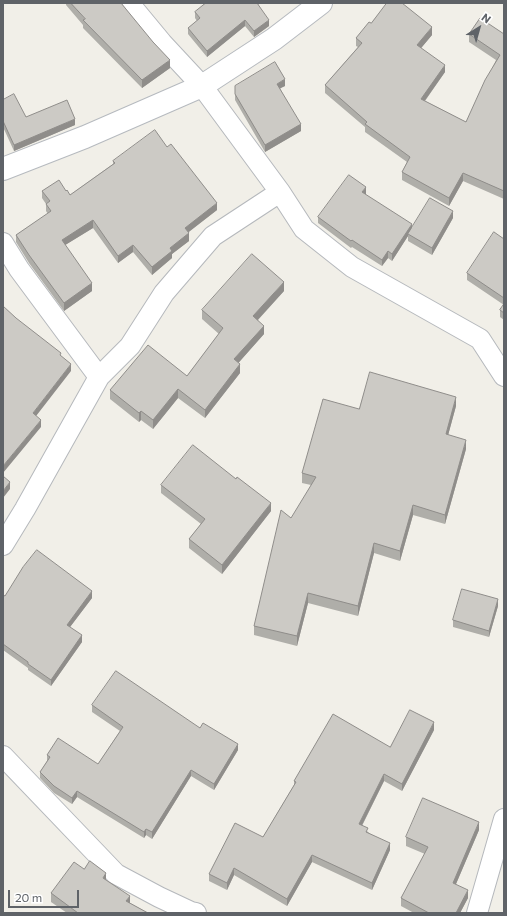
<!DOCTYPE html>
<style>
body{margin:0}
#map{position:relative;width:507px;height:916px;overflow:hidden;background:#f1efe8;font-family:Commissioner,sans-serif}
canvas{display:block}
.frame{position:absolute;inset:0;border:4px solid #5f6368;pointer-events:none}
.north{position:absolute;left:459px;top:8px;width:40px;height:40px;-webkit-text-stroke:3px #fff;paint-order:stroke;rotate:37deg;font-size:11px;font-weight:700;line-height:16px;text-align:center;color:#5f6368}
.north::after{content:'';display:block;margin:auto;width:14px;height:18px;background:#5f6368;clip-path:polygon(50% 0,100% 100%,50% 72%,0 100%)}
.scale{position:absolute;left:8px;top:890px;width:71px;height:18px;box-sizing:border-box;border:2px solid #5f6368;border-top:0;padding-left:5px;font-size:12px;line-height:14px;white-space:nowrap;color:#5f6368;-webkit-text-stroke:3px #fff;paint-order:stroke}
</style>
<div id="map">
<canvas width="507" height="916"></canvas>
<div class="frame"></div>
<div class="north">N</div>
<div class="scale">20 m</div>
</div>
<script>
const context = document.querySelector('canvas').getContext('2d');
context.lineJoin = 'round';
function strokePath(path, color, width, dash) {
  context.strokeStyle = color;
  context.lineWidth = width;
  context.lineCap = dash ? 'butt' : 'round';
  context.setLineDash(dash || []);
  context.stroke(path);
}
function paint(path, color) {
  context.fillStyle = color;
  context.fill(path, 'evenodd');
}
const street = new Path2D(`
 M131 3 133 8 162 43 202 86 280 192 304 229 352 267 480 339 504 376
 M3 243 19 269 99 377
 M3 545 25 509 99 377 130 346 164 293 213 236 280 192
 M3 756 116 874 159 897 191 912 196 913
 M477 913 504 819`);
const secondary = new Path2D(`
 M3 169 85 137 202 86 274 39 321 3`);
strokePath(street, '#b5b8bc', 22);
strokePath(secondary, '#b6babf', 24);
strokePath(street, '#fff', 20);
strokePath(secondary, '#fff', 22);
paint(new Path2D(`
 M66 3H121L170 68 142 88 83 28V25L66 5Z
 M206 3H260L258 5 269 26 254 37 245 26 207 57 188 34V28L197 21 195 18V12Z
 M371 23 432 35 421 48 445 72 425 101 466 122 496 60 469 42V34H504V199L463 181 449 206 402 180V172L407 162 365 132V127L325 93V85L358 47 356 46V38Z
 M235 86H285L280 88 301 131 265 152 235 100Z
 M3 100 26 117 75 125 14 151 3 127Z
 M113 161 217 210 188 232 189 241 172 254V258L152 275 133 252 118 263 93 228 65 245 92 291 64 311 29 263 16 242V235L48 214 46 211V204L42 198V191H66L70 195 113 164Z
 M365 194 412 229 453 218 432 255 408 241V236L392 261 388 258 382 266 352 247 351 248 318 223V217L366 194Z
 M504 239V320L500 317V310L504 305 467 280V273Z
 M284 291 258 320 264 334 238 363 240 373 205 418 178 398 153 429 141 420 139 422 110 399V390L187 376 219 334 202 319V310Z
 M456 406 448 435 466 449 445 524 413 515 400 561 374 553 358 616 308 603 297 646 254 635V626L311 485 302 483V473L359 409Z
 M161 485 271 511 222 574 189 548V539L201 524 161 493Z
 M3 595 5 596 92 598 70 627 82 642 51 686 28 670V668L3 650Z
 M498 606 489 637 453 627V620Z
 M92 705 200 728 238 750 214 790 191 776 152 839 146 835 144 838 77 797 72 804 54 793 40 778V772L47 761V755L98 764 120 731 92 712Z
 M434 730 402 791 384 781 362 826 368 832 390 850 372 890 312 862 287 906 234 875 227 890 209 881V874L263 837 294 785V781L390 747Z
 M479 830 456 884 468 898 460 913H414L401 906V898L425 854 406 846V837Z
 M84 869 106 880 130 903 148 913H67L51 902V893Z`), '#afaea9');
paint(new Path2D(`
 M245 20V26L207 57V51Z
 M269 20V26L254 37V31Z
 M432 27V35L417 53V45Z
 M170 60V68L142 88V80Z
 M445 65V72L421 106V99Z
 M285 79V86L277 90V84Z
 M75 119V125L14 151V145Z
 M301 124V131L265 152V145Z
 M463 173V181L449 206V198Z
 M366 187V194L362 199V192Z
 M217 203V210L185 235V228Z
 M453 211V218L432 255V248Z
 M93 220V228L62 247V240Z
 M412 224V231L408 234V236L392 261V254Z
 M189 233V241L172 254V258L152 275V267L170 248Z
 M133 245V252L118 263V256Z
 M388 251V258L382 266V260Z
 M284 282V291L253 325V316Z
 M92 283V291L64 311V303Z
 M264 326V334L234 368V359Z
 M71 364V371L33 420V413Z
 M240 364V373L205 418V410Z
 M178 389V398L153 429V420Z
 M456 397V406L446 443V434Z
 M141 411V420L139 422V413Z
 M41 420V427L3 473V466Z
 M466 440V449L445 524V515Z
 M10 482V489L3 498V491Z
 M271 503V511L222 574V565Z
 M413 505V515L400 561V551Z
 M374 543V553L358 616V606Z
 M92 591V598L67 631V625Z
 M308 593V603L297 646V636Z
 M498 599V606L489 637V631Z
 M82 635V642L51 686V680Z
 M434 722V730L402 791V784Z
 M238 744V750L214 790V784Z
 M4 770V777L3 778V772Z
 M191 770V776L152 839V832Z
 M384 774V781L359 831V824Z
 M77 791V797L72 804V798Z
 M479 822V830L453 891V883Z
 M146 829V835L144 838V832Z
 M390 843V850L372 890V883Z
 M312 855V862L287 906V899Z
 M234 868V875L227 890V883Z
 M106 873V882L103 878Z
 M468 890V898L460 913H456Z
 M130 896V905L126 901Z`), '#8f8d8a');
const building = new Path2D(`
 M71 3H121L153 42 170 60 142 80 83 20 85 19Z
 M206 3H257L269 20 254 31 245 20 207 51 188 28 200 18 195 12Z
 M387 3H402L432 27 417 45 445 65 421 99 466 122 485 80 500 55 469 34 480 18 504 34V191L463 173 449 198 402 172 410 157 365 124 367 122 325 85 362 43 356 38 369 22 371 23Z
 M275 62 285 79 277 84 301 124 265 145 235 94V86Z
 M14 94 26 117 67 100 75 119 14 145 3 121V100Z
 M155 130 167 147 171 144 217 203 185 228 189 233 170 248 172 251 152 267 133 245 118 256 93 220 62 240 92 283 64 303 29 255 16 235 51 211 46 204 50 201 42 191 59 180 66 191 67 190 70 195 115 163 113 161Z
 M349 175 366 187 362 192 412 224 392 254 388 251 382 260 352 240 351 241 318 217Z
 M430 198 453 211 432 248 408 234Z
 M494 232 504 239V298L467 273Z
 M252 254 284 282 253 316 264 326 234 359 240 364 205 410 178 389 153 420 141 411 139 413 110 390 148 345 187 376 223 328 202 310Z
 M504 304V313L500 310Z
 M3 306 16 318 61 353 60 355 71 364 33 413 41 420 3 466Z
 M370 372 456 397 446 434 466 440 445 515 413 505 400 551 374 543 358 606 308 593 297 636 254 626 281 510 291 518 316 477 302 473 323 399 359 409Z
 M193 445 236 479 237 477 271 503 222 565 189 539 205 519 161 485Z
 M3 476 10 482 3 491Z
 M37 550 92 591 67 625 82 635 51 680 28 664V662L3 644V595L5 596 23 567Z
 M462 589 498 599 489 631 453 620Z
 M116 671 200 728 203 723 238 744 214 784 191 770 152 832 146 829 144 832 77 791 72 798 54 786 40 772 50 757 47 755 58 738 98 764 123 727 92 705Z
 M410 710 434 722 402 784 384 774 359 824 368 828 366 832 390 843 372 883 312 855 287 899 234 868 227 883 209 874 235 823 263 837 296 782 294 781 333 714 390 747Z
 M423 798 479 822 453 883 468 890 456 913H429L401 898 428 847 406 837Z
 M90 861 106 873 103 878 130 896 126 901 148 913H78L51 893 74 862 84 869Z`);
paint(building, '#cccac5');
strokePath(building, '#8f8d8a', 1);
</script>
